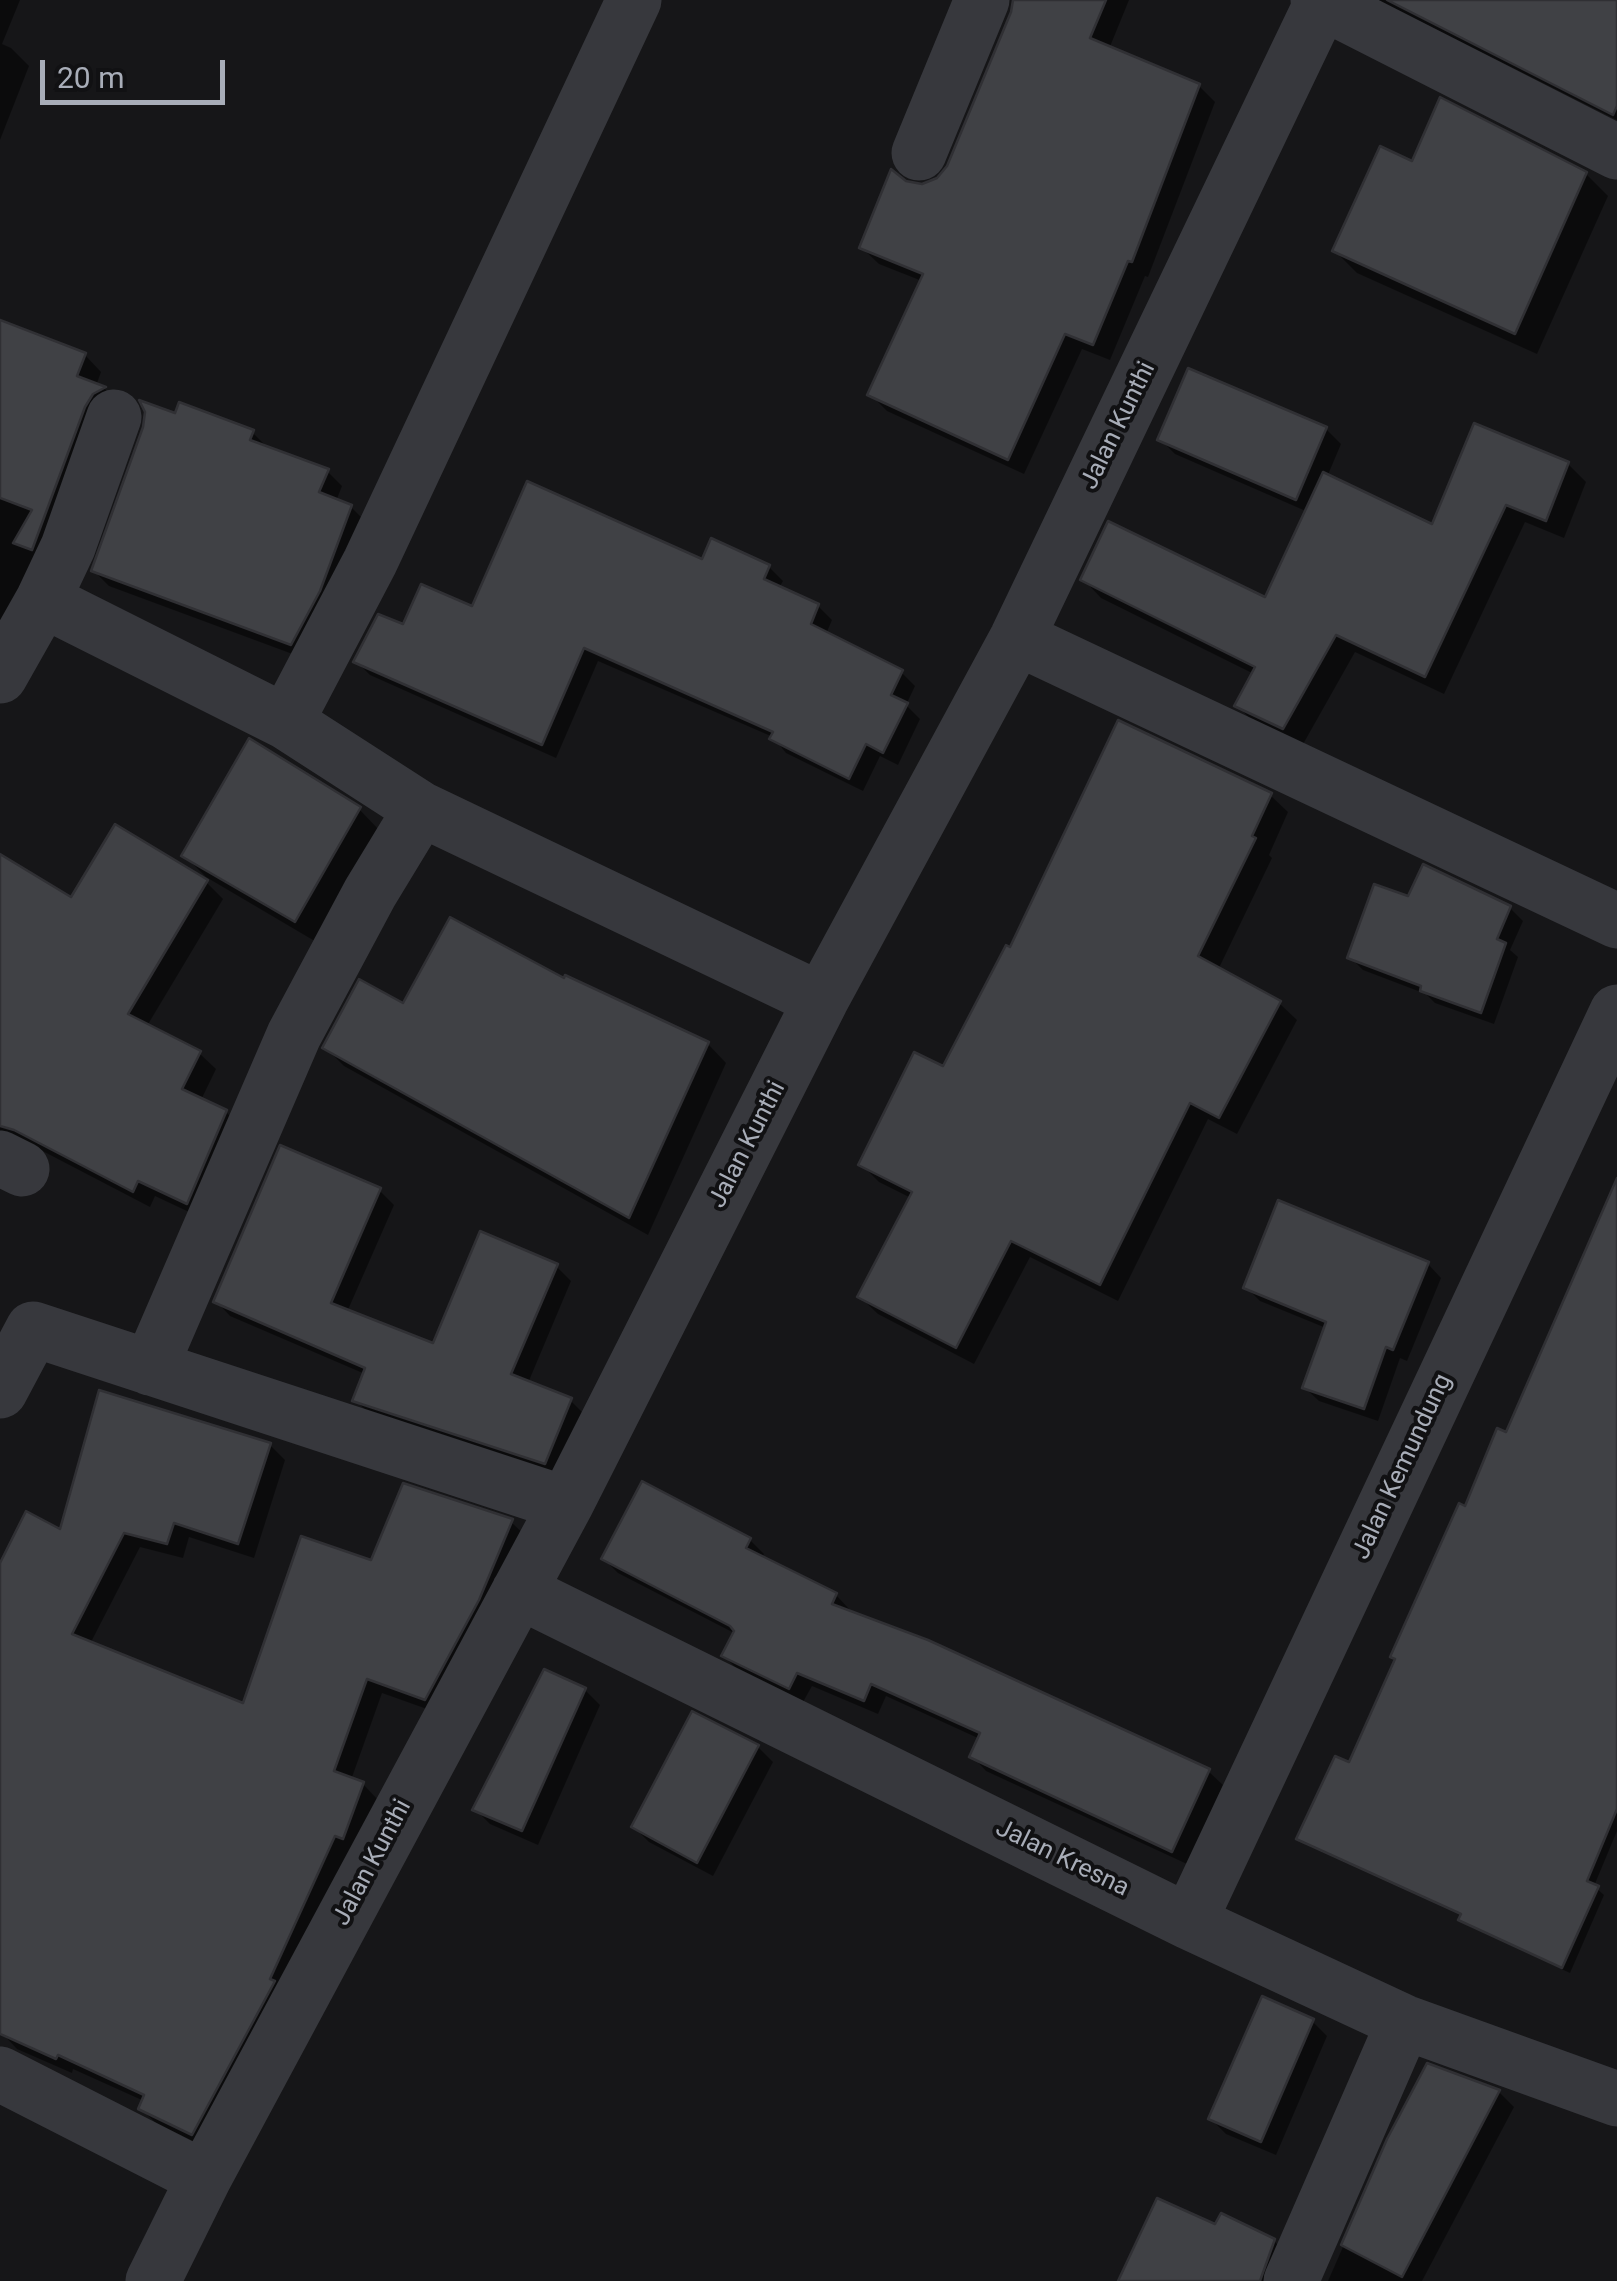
<!DOCTYPE html>
<style>
body{margin:0}
#map{position:relative;width:1617px;height:2281px;overflow:hidden;background:#161618;font-family:Roboto,sans-serif}
canvas{display:block}
.scale{position:absolute;left:40px;top:60px;width:185px;height:45px;box-sizing:border-box;border:5px solid #a8adb8;border-top:0;padding-left:12px;font-size:30px;line-height:35px;white-space:nowrap;color:#a8adb8;-webkit-text-stroke:8px #111113;paint-order:stroke}
</style>
<div id="map">
<canvas width="1617" height="2281"></canvas>
<div class="scale">20 m</div>
</div>
<script>
const context = document.querySelector('canvas').getContext('2d');
context.lineJoin = 'round';
function paint(path, color) {
  context.fillStyle = color;
  context.fill(path, 'evenodd');
}
function strokePath(path, color, width, dash) {
  context.strokeStyle = color;
  context.lineWidth = width;
  context.lineCap = dash ? 'butt' : 'round';
  context.setLineDash(dash || []);
  context.stroke(path);
}
function write(font, color, halo, rows, align = 'center') {
  context.font = font + ' Roboto,sans-serif';
  context.lineWidth = 8;
  context.setLineDash([]);
  context.textBaseline = 'middle';
  context.strokeStyle = halo;
  context.fillStyle = color;
  for (const [text, x, y, turn = 0] of rows) {
    context.save();
    context.translate(x, y);
    context.rotate((+turn || 0) * Math.PI / 180);
    context.textAlign = isNaN(turn) ? turn : align;
    if (halo) context.strokeText(text, 0, 0);
    context.fillText(text, 0, 0);
    context.restore();
  }
}
paint(new Path2D(`
 M0 0H20L2 44 11 48 29 66 0 140Z
 M1015 0H1129L1109 49 1199 86 1215 102 1148 277 1145 276 1110 360 1082 349 1024 474 887 411 870 394 922 281 879 264 862 248 905 184 922 187 939 180 950 166 1013 13Z
 M1377 0H1617V120Z
 M1413 164 1586 174 1608 196 1537 354 1357 273 1335 251Z
 M0 322 85 355 101 372 96 386 105 389 120 405 0 658Z
 M176 417 252 432 267 447 327 471 342 486 336 501 351 507 366 522 306 659 109 586 94 571Z
 M1326 429 1341 444 1327 477 1433 527 1568 464 1586 482 1564 538 1525 522 1444 694 1355 652 1302 746 1255 724 1237 705 1254 674 1101 598 1083 579 1266 601 1308 512 1175 454 1160 439Z
 M704 562 769 567 783 581 779 588 818 606 832 620 826 634 901 672 915 686 906 705 920 719 898 765 880 756 863 791 786 753 773 737 598 661 556 758 370 675 356 661 404 627Z
 M1270 795 1288 812 1269 855 1272 858 1218 970 1279 1003 1297 1020 1237 1134 1208 1119 1118 1301 1030 1257 974 1364 878 1314 860 1297 911 1198 879 1182 862 1165 944 1070 1011 951Z
 M359 809 381 832 318 943 206 877 184 855Z
 M0 857 72 901 206 882 223 899 147 1026 199 1053 216 1069 201 1100 226 1112 243 1129 204 1219 155 1196 150 1207 33 1146 0 1138Z
 M1409 900 1510 908 1523 921 1510 950 1518 957 1494 1024 1435 1003 1426 994 1363 970 1350 957Z
 M565 982 708 1044 726 1063 648 1235 344 1066 326 1048 404 1007Z
 M379 1190 394 1205 347 1312 434 1346 557 1267 571 1281 528 1383 571 1401 585 1415 560 1477 370 1414 355 1400 365 1374 230 1316 216 1301Z
 M1617 1194V1831L1594 1886 1604 1895 1570 1973 1468 1926 1461 1919 1462 1916 1306 1845 1299 1838 1350 1766 1467 1510 1508 1435Z
 M1428 1264 1441 1278 1407 1361 1400 1358 1378 1421 1319 1401 1305 1388 1326 1328 1260 1301 1246 1287Z
 M270 1445 285 1460 254 1558 189 1537 183 1558 140 1547 90 1644 245 1706 372 1563 511 1522 527 1537 441 1714 382 1693 351 1780 363 1784 378 1800 208 2148 157 2124 141 2109 144 2101 73 2069 72 2073 17 2049 2 2033 0 1568 61 1532Z
 M750 1540 764 1554 762 1558 836 1595 850 1610 848 1613 1208 1771 1223 1785 1187 1864 986 1771 972 1756 980 1739 886 1696 878 1714 812 1686 803 1702 738 1670 724 1656 736 1634 618 1573 604 1559Z
 M585 1690 600 1705 538 1845 490 1824 475 1809Z
 M758 1747 773 1762 713 1876 649 1842 634 1827Z
 M1312 2021 1327 2036 1276 2155 1226 2134 1211 2119Z
 M1499 2092 1514 2107 1422 2281H1328L1390 2140Z
 M1217 2227 1274 2241 1289 2256 1278 2281H1121Z`), '#0007');
const building = new Path2D(`
 M1013 0H1106L1090 38 1200 84 1132 262 1128 261 1093 345 1065 334 1008 460 867 395 923 274 859 248 891 169 906 181 922 184 937 178 947 166 1011 12Z
 M1387 0H1617V106L1613 115Z
 M1440 97 1587 172 1515 334 1332 251 1380 146 1412 161Z
 M0 320 86 353 77 376 106 387 93 394 85 407 32 550 13 543 32 510 0 498Z
 M1188 368 1327 427 1296 500 1157 440Z
 M139 400 175 413 179 402 254 430 250 440 329 469 319 492 352 505 320 591 291 645 91 571 143 427 145 412Z
 M1474 423 1569 462 1546 521 1506 505 1425 677 1336 635 1283 729 1234 706 1255 667 1080 580 1108 521 1265 597 1323 472 1432 524Z
 M527 481 702 559 711 538 770 565 764 579 819 604 811 624 903 670 891 695 908 703 883 753 866 744 849 779 769 739 773 732 584 648 542 745 353 662 378 614 403 624 421 584 472 606Z
 M1118 720 1272 793 1252 836 1256 838 1198 956 1281 1001 1219 1118 1190 1103 1100 1285 1011 1241 956 1348 857 1297 912 1192 858 1165 914 1052 943 1066 1006 945 1010 947Z
 M249 738 361 807 295 922 181 856Z
 M115 824 208 880 128 1014 201 1051 182 1089 227 1110 187 1204 138 1181 133 1192 14 1130 0 1126V854L71 897Z
 M1423 864 1511 906 1497 939 1506 943 1481 1013 1420 991 1421 986 1347 958 1374 884 1408 896Z
 M450 917 564 978 565 975 709 1042 629 1218 322 1048 359 979 403 1003Z
 M280 1145 381 1188 331 1303 433 1343 480 1231 558 1264 511 1374 572 1398 545 1464 352 1401 365 1368 213 1302Z
 M1617 1178V1809L1587 1881 1599 1886 1562 1968 1458 1920 1461 1914 1296 1839 1335 1756 1349 1762 1395 1659 1390 1657 1459 1503 1465 1506 1497 1428 1506 1432Z
 M1278 1200 1429 1262 1393 1350 1386 1347 1364 1409 1302 1388 1326 1322 1243 1288Z
 M99 1390 271 1443 238 1544 174 1523 167 1544 124 1533 72 1634 243 1703 301 1536 371 1560 403 1483 513 1519 479 1600 425 1700 367 1679 334 1771 364 1782 343 1839 335 1836 270 1979 275 1981 192 2135 138 2109 144 2095 58 2055 56 2059 0 2034V1563L26 1511 60 1529Z
 M642 1481 751 1538 746 1548 837 1593 832 1604 928 1640 1210 1769 1172 1852 969 1757 980 1733 871 1684 864 1701 797 1673 789 1689 721 1656 734 1631 730 1626 601 1559Z
 M544 1669 586 1688 522 1831 472 1810Z
 M692 1711 759 1745 697 1863 631 1827Z
 M1262 1996 1314 2019 1261 2142 1208 2119Z
 M1427 2063 1500 2090 1402 2277 1341 2245 1387 2139Z
 M1157 2198 1215 2224 1221 2213 1275 2239 1260 2281H1118Z`);
paint(building, '#404145');
strokePath(building, '#303034', 2.5);
strokePath(new Path2D(`
 M1318 0 1617 152
 M919 153 982 0
 M43 600 286 722 421 809 821 1000
 M1017 638 1617 921
 M0 676 43 600 68 547 114 417
 M286 722 370 562 634 0
 M0 1158 22 1169
 M150 1368 294 1035 370 893 421 809
 M0 1391 33 1329 566 1504
 M519 1591 1189 1922 1404 2022 1617 2099
 M1189 1922 1617 1012
 M0 2074 204 2178
 M153 2281 204 2178 566 1504 821 1000 1017 638 1323 0
 M1291 2281 1404 2022`), '#37383d', 55);
write('25px', '#a8adb8', '#111113', [
 ["Jalan Kunthi",1119,426,-64],
 ["Jalan Kunthi",748,1145,-63],
 ["Jalan Kemundung",1403,1467,-65],
 ["Jalan Kresna",1062,1859,26],
 ["Jalan Kunthi",373,1863,-62]
]);
</script>
